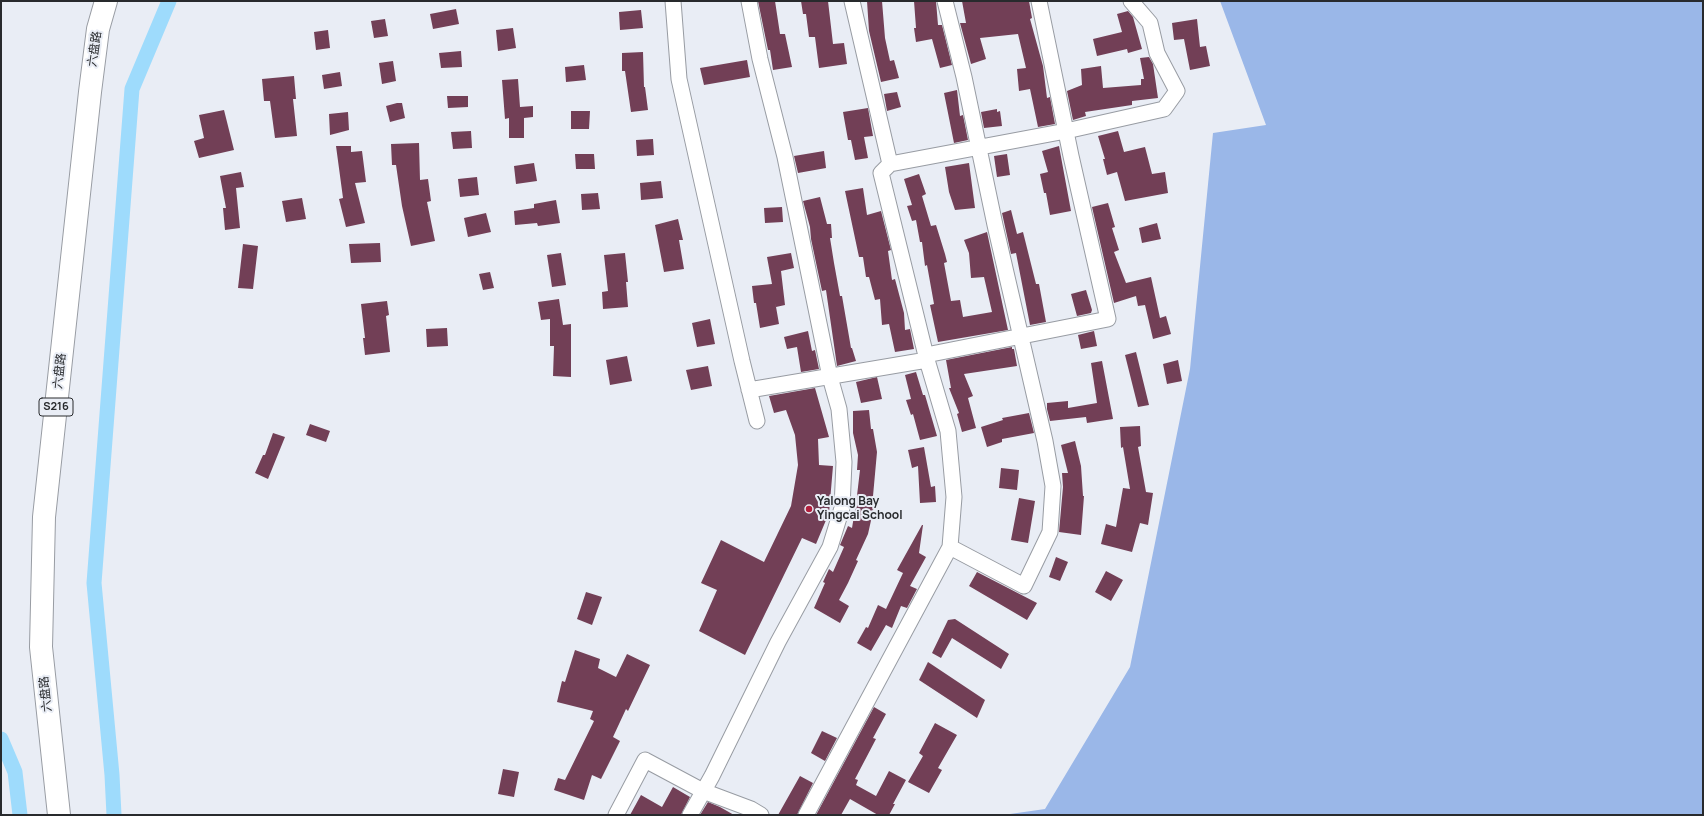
<!DOCTYPE html>
<meta charset="utf-8">
<style>
body{margin:0}
#map{position:relative;width:1704px;height:816px;overflow:hidden;background:#e9edf5;font-family:Manrope,sans-serif}
canvas{display:block}
.frame{position:absolute;inset:0;border:2px solid #282a2d;pointer-events:none}
</style>
<div id="map">
<canvas width="1704" height="816"></canvas>
<div class="frame"></div>
</div>
<script>
const context = document.querySelector('canvas').getContext('2d');
context.lineJoin = 'round';
function paint(path, color) {
  context.fillStyle = color;
  context.fill(path, 'evenodd');
}
function strokePath(path, color, width, dash) {
  context.strokeStyle = color;
  context.lineWidth = width;
  context.lineCap = dash ? 'butt' : 'round';
  context.setLineDash(dash || []);
  context.stroke(path);
}
function write(font, color, halo, rows, align = 'center') {
  context.font = font + ' Manrope,"Noto Sans SC",sans-serif';
  context.lineWidth = 4;
  context.setLineDash([]);
  context.textBaseline = 'middle';
  context.strokeStyle = halo;
  context.fillStyle = color;
  for (const [text, x, y, turn = 0] of rows) {
    context.save();
    context.translate(x, y);
    context.rotate((+turn || 0) * Math.PI / 180);
    context.textAlign = isNaN(turn) ? turn : align;
    if (halo) context.strokeText(text, 0, 0);
    context.fillText(text, 0, 0);
    context.restore();
  }
}
paint(new Path2D(`
 M1220 1H1703V815H1003L1045 809 1130 667 1190 369 1213 133 1266 125Z`), '#9ab7e8');
strokePath(new Path2D(`
 M1 739 15 772 20 815
 M114 815 112 775 94 583 132 89 169 1`), '#9edbfc', 15);
paint(new Path2D(`
 M758 1H775L780 34H785L792 67 773 70 770 50H768Z
 M801 1H828L833 44 844 43 847 64 819 68 815 37H809L806 14H803Z
 M867 1H882L885 38 890 61 894 60 899 78 881 82 869 31Z
 M914 1H936L938 25H942L952 65 940 68 932 39 916 42 914 28H916Z
 M962 1H1029L1032 18 1030 19 1043 66 1047 98 1050 97 1055 124 1038 127 1030 89 1019 91 1017 69 1026 68 1018 34 980 38 986 59 971 64 960 23H966Z
 M456 9 459 24 433 29 430 14Z
 M641 10 643 28 620 30 619 12Z
 M1128 11 1133 17 1142 49 1128 53 1127 49 1097 56 1093 39 1122 32 1117 14Z
 M385 19 388 36 374 38 371 21Z
 M1197 19 1200 47 1206 46 1210 66 1190 70 1184 39 1174 40 1172 23Z
 M513 28 516 48 498 51 496 30Z
 M328 30 330 48 316 50 314 32Z
 M461 51 462 67 441 68 439 53Z
 M643 52 644 87H645L648 110 631 112 625 71H622V53Z
 M1149 57 1153 64 1158 98 1132 101V105L1085 112 1086 116 1073 120 1067 91 1082 85 1081 69 1101 66 1103 88 1141 85V79H1144L1140 58Z
 M747 60 750 77 704 85 700 68Z
 M393 61 396 81 382 84 379 63Z
 M584 65 586 80 566 82 565 67Z
 M340 72 342 86 324 89 322 75Z
 M294 76 296 99H293L297 136 275 138 270 101H264L262 79Z
 M518 79 520 107 533 106V117L524 118V138H509V118L505 119 502 80Z
 M957 90 960 116 963 115 968 140 954 143 944 93Z
 M897 92 901 107 887 111 884 94Z
 M447 96H468V107L448 108Z
 M397 103H402L405 118 390 122 386 106Z
 M868 108 873 136 864 137 868 158 855 160 851 140H848L843 112Z
 M997 109V112L1000 111 1002 126 984 128 981 112Z
 M224 110 234 150 199 158 194 141 204 138 199 115Z
 M571 111H590L589 129H571Z
 M348 112 349 130 330 135 329 114Z
 M471 131 472 148 453 149 451 132Z
 M1118 131 1124 152 1145 147 1152 174 1165 172 1168 193 1125 201 1117 172 1107 175 1103 159H1105L1098 136Z
 M653 139 654 155 637 156 636 140Z
 M419 143 420 180 428 179 431 201 427 202 435 241 411 246 402 206 396 165H392L391 144Z
 M336 146H351V152L362 151 366 182 355 183 365 223 346 227 339 199 343 198Z
 M1059 146 1071 211 1050 215 1046 193H1044L1040 174 1048 172 1042 151Z
 M824 151 826 168 798 173 794 156Z
 M575 154H594L595 169H576Z
 M1007 154 1010 175 997 177 994 156Z
 M534 163 537 181 516 184 514 166Z
 M969 163 975 208 955 210 949 192 945 167Z
 M241 172 244 187 236 188 240 228 225 230 223 208H226L220 176Z
 M919 174 926 194 922 196 931 226 936 225 945 254 947 262 944 263 951 301 960 300 963 317 992 312 984 277 971 278 969 253 964 240 987 232 1008 330 938 342 930 305 934 304 927 265 925 266 922 242H920L916 220 912 221 907 206 912 205 904 179Z
 M477 177 479 195 460 197 458 179Z
 M661 181 663 198 641 200 640 183Z
 M863 188 867 215 881 211 891 250 888 251 892 280 895 279 904 313 905 330 910 329 914 349 895 352 889 324 882 325 880 299 875 300 869 277H866L863 257H859L845 191Z
 M598 193 600 209 582 210 581 194Z
 M820 197 827 224H831L832 238H830L834 263 840 296H842L851 348H852L856 361 837 366 826 290 822 291 811 239 810 227 803 201Z
 M302 198 306 219 286 222 282 201Z
 M556 200 560 223 538 226 537 223 515 225 514 211 534 208V204Z
 M1108 203 1115 227 1112 228 1119 250 1114 252 1126 283 1151 277 1160 318 1166 316 1171 334 1153 339 1145 305 1138 306 1136 296 1114 303 1092 207Z
 M782 207 783 222 765 223 764 208Z
 M1011 210 1017 234 1023 232 1036 284H1039L1046 322 1030 325 1016 253 1011 254 1002 213Z
 M486 213 491 232 468 237 464 218Z
 M678 219 683 240H679L684 269 664 272 655 225Z
 M1157 223 1161 239 1142 243 1139 228Z
 M380 243 381 262 351 263 349 244Z
 M243 244 258 246 253 289 238 288Z
 M561 253 566 285 552 287 547 255Z
 M625 253 628 282H626L628 307 603 309 602 292 608 291 604 255Z
 M791 253 794 268 781 271 785 305 776 307 775 301 779 324 760 328 756 303H754L752 286 772 284 767 257Z
 M490 272 494 288 483 290 479 274Z
 M1086 290 1092 310 1091 313 1077 316 1071 294Z
 M559 299 563 325 571 324V377L553 376 554 346H550V319L541 320 538 302Z
 M387 301 389 315 386 316 390 352 365 355 363 338H365L361 304Z
 M710 319 715 344 697 347 692 323Z
 M447 328 448 346 427 347 426 329Z
 M808 331 812 351 815 350 819 369 801 372 797 347 787 349 784 337Z
 M1094 331 1097 346 1081 349 1078 335Z
 M1012 347V349H1014L1017 366 964 374 973 396 968 398 976 428 962 432 957 414 959 413 949 388H951L946 360Z
 M1136 352 1149 405 1138 407 1125 355Z
 M627 356 632 381 610 385 606 360Z
 M1178 360 1182 381 1167 384 1163 364Z
 M1102 361 1113 419 1087 423 1086 417 1050 421 1047 409V403L1068 401V408L1097 403 1091 363Z
 M708 366 712 386 691 390 686 370Z
 M916 372 923 395H925L937 436 920 440 913 414 911 415 906 400 911 399 905 375Z
 M877 377 882 399 861 403 856 382Z
 M815 388 829 437 818 439 819 465 833 466 829 513 816 544 802 538 745 655 699 631 717 590 701 583 721 540 764 562 791 506 798 465 795 435 786 410 774 413 769 396Z
 M869 410 871 429H873L877 452 872 507H874L868 534 856 560 858 561 848 583 839 600 849 606 840 623 814 608 825 583 823 582 829 569 833 572 844 547 840 545 848 526 852 528 856 504 860 470H857L858 455 853 433V411Z
 M1029 413 1034 433 1002 439V442L987 447 981 427 1003 420 1002 418Z
 M310 424 330 431 326 442 306 435Z
 M1140 426 1141 446 1138 447 1146 492 1153 493 1148 525 1140 523 1132 552 1101 544 1106 524 1116 527 1123 488 1130 489 1123 447 1121 448 1120 427Z
 M273 433 285 437 268 479 255 473 263 455H265Z
 M1075 441 1081 466 1083 496H1084L1081 535 1059 532 1063 487 1062 473H1068L1061 445Z
 M924 447 931 487 935 486 936 502 920 503 918 466 912 468 908 450Z
 M1001 468 1019 470 1017 490 999 488Z
 M1019 498 1035 501 1028 543 1011 540Z
 M922 525H923L919 553 926 557 910 586 917 589 907 608 901 606 892 628 886 625 871 651 857 643 866 627 868 628 878 605 886 609 903 573 897 570Z
 M1056 557 1068 562 1060 581 1049 577Z
 M1106 571 1123 580 1111 601 1095 592Z
 M977 572 1037 603 1027 620 969 586Z
 M586 592 602 597 592 625 577 619Z
 M955 619 1009 654 1001 669 952 638 941 658 932 653 948 620Z
 M575 650 600 659 598 668 616 677 627 654 650 665 628 711 626 709 613 737 620 741 601 779 592 775 584 800 554 790 558 778 565 780 594 721 590 719 593 711 557 702 562 681 565 682Z
 M928 662 985 700 977 718 919 680Z
 M874 707 886 714 873 738 876 739 855 779 858 780 856 785 876 796 889 771 906 780 893 804H895L889 815H878L850 799 841 815H816Z
 M935 723 957 735 938 768 942 770 929 793 908 782 923 756 919 753Z
 M822 731 837 738 825 761 811 753Z
 M503 769 519 772 514 797 498 794Z
 M800 776 813 783 797 815H778Z
 M673 787 690 797 681 815H630L641 795 662 807Z
 M708 802 720 807 734 815H700Z`), '#723f56');
const street = new Path2D(`
 M673 1 679 79 742 361 757 421
 M852 1 890 164 881 173 927 360
 M945 1 964 77 995 225 1045 441 1053 486 1050 532 1024 586 950 547
 M890 164 1066 131 1164 109 1177 91 1157 53 1150 23 1131 1
 M926 355 1108 319 1071 156 1039 1
 M749 390 927 360 948 431 954 497 950 547 806 815
 M616 815 645 760 703 791 751 809 761 815
 M690 815 712 776 778 642 830 547 842 508 844 462 839 409 830 377 785 157 760 59 749 1`);
const primary = new Path2D(`
 M59 815 41 647 44 517 90 92 98 29 106 1`);
strokePath(street, '#989ca3', 17);
strokePath(primary, '#989ca3', 24);
strokePath(street, '#fff', 15);
strokePath(primary, '#fff', 22);
for (const [x, y, r, color] of [
 [809,509,4,"#b21f3d"]
]) {
  const dot = new Path2D();
  dot.arc(x, y, r, 0, 2 * Math.PI);
  context.fillStyle = color;
  context.fill(dot);
  strokePath(dot, '#e9edf5', 1.5);
}
for (const [x, y, w] of [
 [56,407,34]
]) {
  const box = new Path2D();
  box.roundRect(x - w / 2, y - 9, w, 18, 3);
  context.fillStyle = '#e9edf5';
  context.fill(box);
  strokePath(box, '#282a2d', 1);
}
write('bold 11px', '#282a2d', null, [
 ["S216",56,407]
]);
write('12px', '#282a2d', '#e9edf5', [
 ["六盘路",95,49,-82],
 ["六盘路",60,371,-84],
 ["六盘路",46,694,-96]
]);
write('bold 12px', '#282a2d', '#e9edf5', [
 ["Yalong Bay",817,502],
 ["Yingcai School",817,516]
], 'left');
</script>
